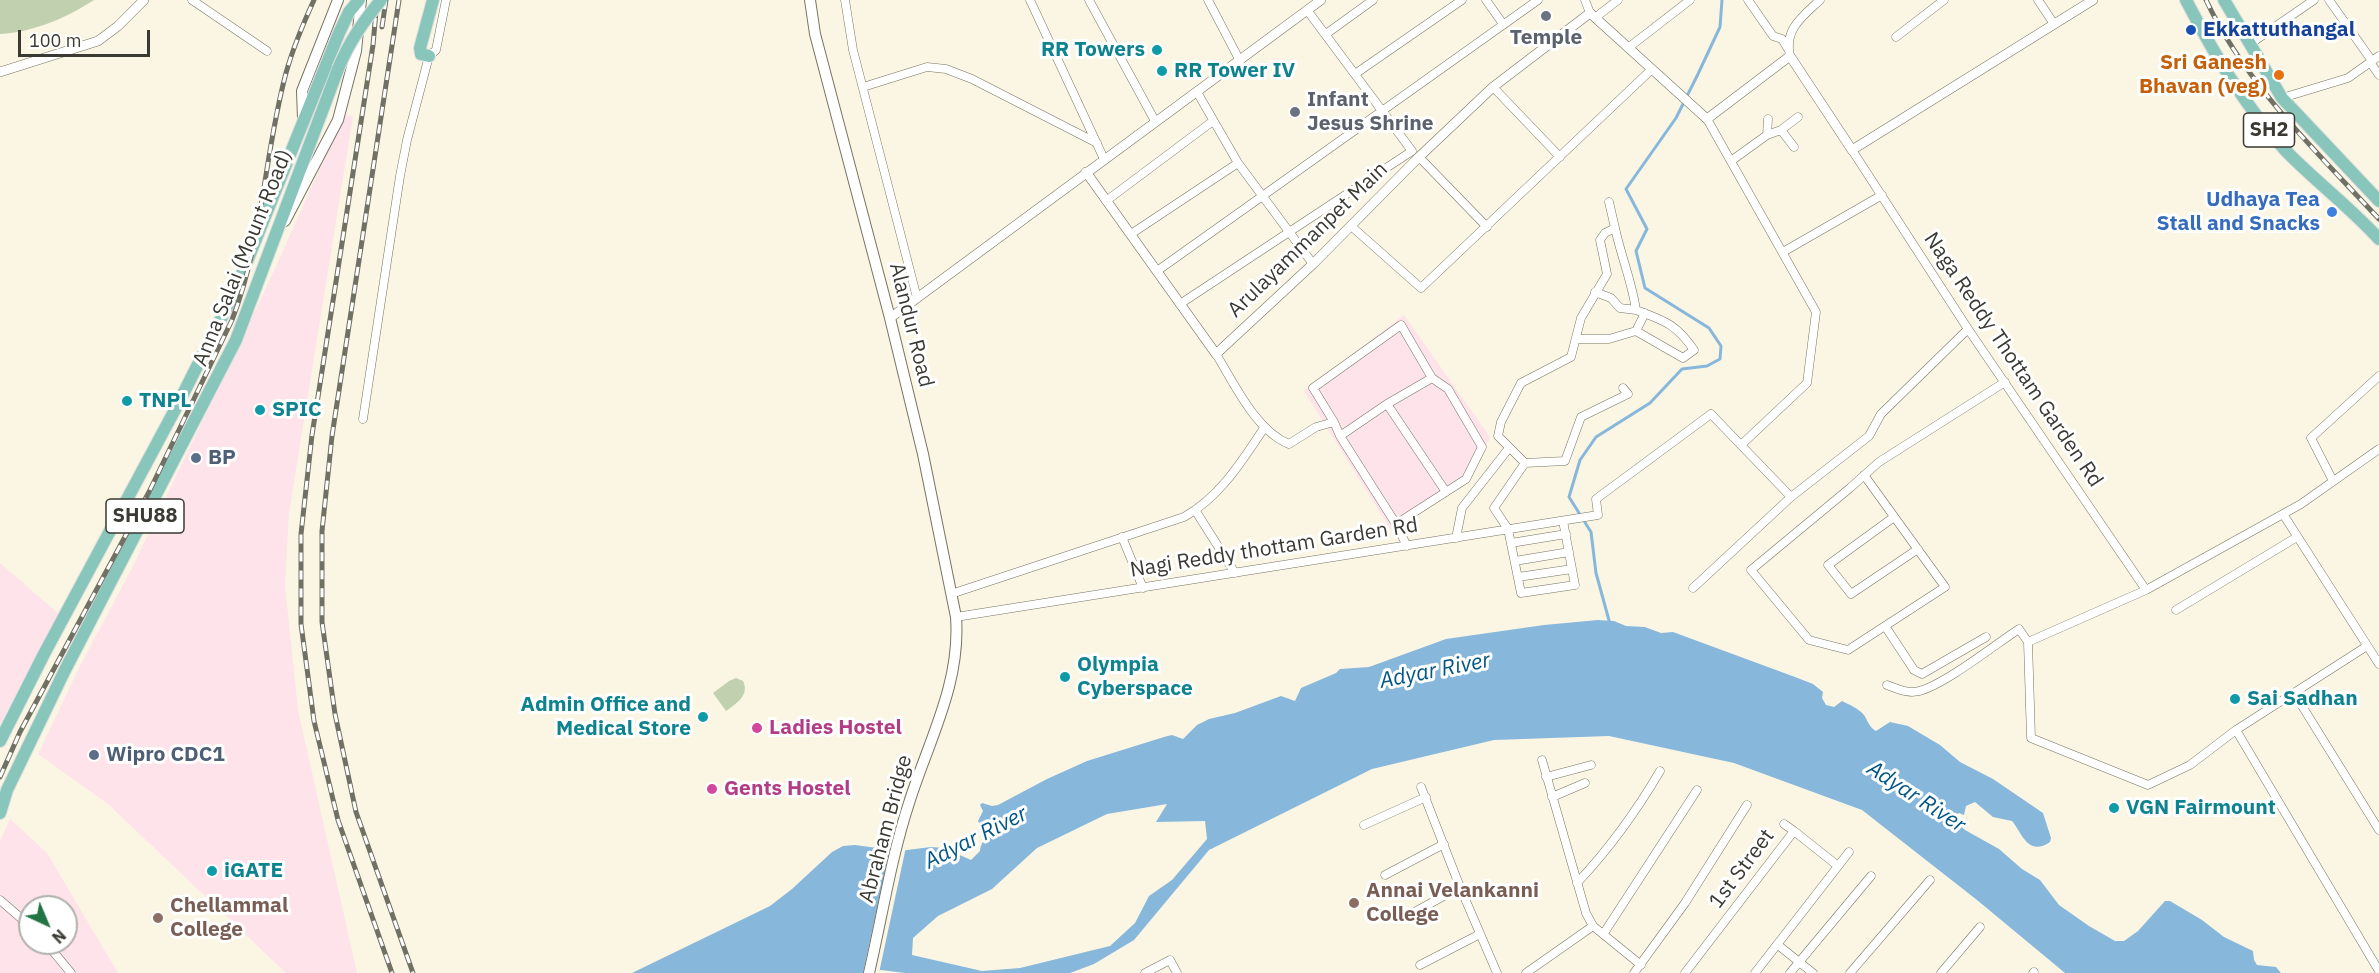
<!DOCTYPE html>
<style>
body{margin:0}
#map{position:relative;width:2379px;height:973px;overflow:hidden;background:#faf6e3;font-family:"IBM Plex Sans",sans-serif}
canvas{display:block}
.north{position:absolute;left:18px;top:895px;width:60px;height:60px;box-sizing:border-box;background:#fff;border:2px solid #b0b0ad;border-radius:50%;rotate:136deg;font-size:16px;font-weight:700;line-height:24px;text-align:center;color:#3a3932}
.north::after{content:'';display:block;margin:auto;width:21px;height:27px;background:#227445;clip-path:polygon(50% 0,100% 100%,50% 72%,0 100%)}
.scale{position:absolute;left:18px;top:30px;width:132px;height:27px;box-sizing:border-box;border:3px solid #3a3932;border-top:0;padding-left:8px;font-size:18px;line-height:21px;white-space:nowrap;color:#3a3932;-webkit-text-stroke:4px #fff;paint-order:stroke}
</style>
<div id="map">
<canvas width="2379" height="973"></canvas>
<div class="north">N</div>
<div class="scale">100 m</div>
</div>
<script>
const context = document.querySelector('canvas').getContext('2d');
context.lineJoin = 'round';
function paint(path, color) {
  context.fillStyle = color;
  context.fill(path, 'evenodd');
}
function strokePath(path, color, width, dash) {
  context.strokeStyle = color;
  context.lineWidth = width;
  context.lineCap = dash ? 'butt' : 'round';
  context.setLineDash(dash || []);
  context.stroke(path);
}
function write(font, color, halo, rows, align = 'center') {
  context.font = font + ' "IBM Plex Sans",sans-serif';
  context.lineWidth = 6;
  context.setLineDash([]);
  context.textBaseline = 'middle';
  context.strokeStyle = halo;
  context.fillStyle = color;
  for (const [text, x, y, turn = 0] of rows) {
    context.save();
    context.translate(x, y);
    context.rotate((+turn || 0) * Math.PI / 180);
    context.textAlign = isNaN(turn) ? turn : align;
    if (halo) context.strokeText(text, 0, 0);
    context.fillText(text, 0, 0);
    context.restore();
  }
}
paint(new Path2D(`
 M344 115 353 116 289 513 285 585 298 710 357 973H286L108 804 38 754 80 666 133 566 267 286Z
 M1404 315 1490 437 1470 478 1393 533 1304 391Z
 M0 563 59 614 0 724Z
 M10 819 47 853 118 973H0V841ZM30 907H66V943H30Z`), '#fee3ea');
paint(new Path2D(`
 M0 0H94C66 18 34 32 0 34Z
 M736 678 743 681C750 695 736 704 726 711L713 693 729 681Z`), '#c1d0af');
paint(new Path2D(`
 M1598 620 1614 621 1626 626 1645 627 1661 633 1673 632 1795 677 1813 684 1823 692 1822 698 1826 705 1834 707 1842 701C1850 705 1858 708 1864 715 1868 721 1869 727 1876 731L1890 722 1908 726 1940 745 1960 762 1993 779 2043 813 2051 838 2050 842C2028 857 2022 833 2012 821L1993 817 1975 802 1966 806 1964 815 1959 813 1954 816 1955 821 1965 830 1999 849 2022 869 2040 880 2059 905 2089 926 2115 941H2124L2138 931 2165 901H2170L2202 920 2224 937 2253 951 2254 960 2257 965 2276 967 2281 973H2065L1977 900 1862 810 1734 763 1609 736 1494 740 1372 769 1209 850 1134 940 1094 964 1070 973H905L881 970 872 973H632L770 906 792 889 832 852 843 846 855 845 899 851 931 847 944 848 971 860 980 851C980 844 986 840 985 833 985 828 980 825 978 821L983 811 980 805 982 803 992 806 998 805 1047 779 1087 761 1164 737 1172 735 1183 739 1197 725 1209 719 1235 713 1281 696 1295 701 1301 688 1336 673 1340 669 1369 667 1446 639 1544 625ZM1167 804 1156 822 1205 821 1207 839 1172 880 1149 896 1135 923 1110 946 1020 968 982 971 912 955 913 938 938 916 992 889 1037 848 1107 814Z`), '#88b7dc');
paint(new Path2D(`
 M906 847 879 973H863L890 848Z`), '#faf6e3');
strokePath(new Path2D(`
 M1610 624 1596 573 1591 532 1569 497 1580 460 1596 437 1650 403 1682 369 1707 366 1720 359 1721 346 1709 328 1645 288 1636 251 1647 229 1626 189 1676 118 1698 74 1720 27 1722 0`), '#88b7dc', 3);
const minor = new Path2D(`
 M192 0 267 51
 M845 0 853 50 917 298
 M1030 0 1104 159
 M1089 0 1155 121
 M1208 0 1240 61
 M1486 0 1503 24
 M1585 0 1590 13
 M1748 0 1773 36 1782 39 1788 49
 M2038 0 2054 24
 M2329 0 2372 61
 M1596 17 1618 0
 M1326 34 1373 0
 M1896 37 1944 0
 M2250 44 2314 0
 M1628 48 1690 0
 M1790 56C1784 29 1802 17 1820 0
 M2370 62 2379 75
 M1355 74 1462 0
 M863 87 927 67 946 69 972 79 1097 143
 M1493 87 1560 157
 M1197 92 1238 163 1313 264
 M2282 98 2348 78 2379 56
 M1707 119 1816 312 1807 383 1741 445
 M1767 135 1768 119
 M1794 147 1781 130 1798 117
 M1852 150 1968 329 2146 590
 M1419 157 1487 227
 M1731 161 1767 135 1781 130
 M1106 201 1213 121
 M1609 202 1615 228
 M1351 226 1421 288 1651 70
 M1131 234 1238 163
 M1783 252 1882 195
 M1157 271 1538 0
 M1595 292 1611 298 1620 308 1636 310
 M1180 304 1412 151 1307 10
 M1636 331 1645 313
 M1576 339H1609L1636 331 1683 358 1694 350C1676 324 1665 321 1636 310 1632 282 1621 256 1615 228L1605 233 1600 240 1607 274 1581 318 1571 357 1521 383 1501 422 1498 436 1525 463 1565 461 1581 417 1628 394 1623 388
 M1216 354C1234 383 1256 431 1289 444L1316 427 1334 422 1340 436 1396 524 1407 546
 M1387 404 1446 492
 M363 419 400 176 407 140 429 56 436 50 446 0
 M1334 422 1313 388 1401 325 1432 378 1387 404 1340 436
 M1525 463 1494 508 1508 529 1521 593 1575 585 1563 521
 M1864 475 1945 587 1848 650 1809 640 1751 570 1850 488 1879 462 2005 382
 M2333 481 2311 438 2379 376
 M1195 510 1235 573
 M2283 514 2379 664
 M1894 517 1828 565 1851 594 1918 549
 M1396 524 1466 479 1482 447 1448 389 1432 378
 M1122 537 1143 588
 M1456 538 1462 508 1509 448
 M1511 543 1566 534
 M1515 561 1569 552
 M1518 577 1572 569
 M1693 588 1791 497 1869 436 1881 414 1968 329
 M951 594 1184 517C1220 497 1242 461 1264 428
 M2176 610 2297 537
 M956 617 1598 515 1596 499 1711 414 1791 497
 M1885 626 1914 670 1922 674 1986 637
 M2367 646 2236 730 2190 765 2148 785 2031 738 2028 642 2146 590 2301 504 2379 449
 M1887 685C1898 689 1908 694 1919 691 1944 685 1996 644 2019 629L2028 642
 M2294 693 2379 830
 M2236 730 2379 971
 M1542 760 1586 913 1593 926 1641 965
 M1546 777 1591 765
 M1421 787 1460 887 1497 973
 M1552 797 1585 783
 M1784 824 1794 831
 M1364 825 1426 797
 M1385 875 1444 844
 M1577 883C1609 849 1636 812 1660 771
 M0 900 30 926
 M1402 919 1460 887
 M1604 933 1697 790
 M46 943 71 973
 M1778 945 1813 973
 M1420 965 1480 934
 M1145 973 1170 960 1177 973
 M1526 973 1593 926
 M1634 973 1685 903 1747 805
 M1685 973 1794 831 1838 866
 M1755 973 1849 852
 M1790 973 1871 876
 M1850 973 1930 880
 M1941 973 1980 927
 M2033 973 2034 972`);
const tertiary = new Path2D(`
 M0 72 98 41 118 26 144 0
 M1086 172 1216 354 1313 264 1419 157 1493 87 1590 13 1707 119 1790 56 1852 150 2093 0
 M890 318 1321 0`);
const secondary = new Path2D(`
 M810 0 815 34 890 318 923 454 956 617C961 684 928 742 909 803 891 858 882 917 869 973
 M303 118 302 91 338 0
 M285 221 338 120 356 51 361 0`);
const primary = new Path2D(`
 M2186 0C2214 54 2244 105 2285 150 2315 181 2350 207 2379 239
 M2224 0 2282 98 2379 201
 M429 56 421 54 420 48 433 0
 M0 741 44 654 177 406 235 291 339 33 349 12 359 0
 M0 813 7 790 65 670 236 340 338 69`);
strokePath(minor, '#777463', 9);
strokePath(tertiary, '#777463', 10);
strokePath(secondary, '#777463', 12);
strokePath(primary, '#dfdfde', 14);
strokePath(minor, '#fff', 8);
strokePath(tertiary, '#fff', 9);
strokePath(secondary, '#fff', 10);
strokePath(primary, '#88c6bc', 12);
const rail = new Path2D(`
 M377 0 373 45 312 435 301 534V624L314 721 338 820 392 973
 M399 0 332 436 322 531V622L335 714 356 812 413 973
 M2206 0C2246 85 2316 151 2379 219
 M382 27 386 0
 M0 777 20 732 149 492 232 320C263 240 264 155 286 73 293 48 303 24 314 0`);
strokePath(rail, '#717065', 5);
strokePath(rail, '#fff', 3, [9]);
const primaryBridge = new Path2D(`
 M338 69C349 42 363 22 381 0`);
strokePath(primaryBridge, '#dfdfde', 14, []);
strokePath(primaryBridge, '#88c6bc', 12);
for (const [x, y, r, color] of [
 [1546,16,6,"#6b7280"],
 [2191,30,6,"#1a4fb4"],
 [1157,50,6,"#0f9aa8"],
 [1162,71,6,"#0f9aa8"],
 [2279,75,6,"#e8710a"],
 [1295,112,6,"#6b7280"],
 [2332,212,6,"#3f7fe0"],
 [127,401,6,"#0f9aa8"],
 [260,410,6,"#0f9aa8"],
 [196,458,6,"#5c6f8a"],
 [1065,677,6,"#0f9aa8"],
 [2235,699,6,"#0f9aa8"],
 [703,717,6,"#0f9aa8"],
 [757,728,6,"#d1479c"],
 [94,755,6,"#5c6f8a"],
 [712,789,6,"#d1479c"],
 [2114,808,6,"#0f9aa8"],
 [212,871,6,"#0f9aa8"],
 [1354,903,6,"#8d6e63"],
 [158,918,6,"#8d6e63"]
]) {
  const dot = new Path2D();
  dot.arc(x, y, r, 0, 2 * Math.PI);
  context.fillStyle = color;
  context.fill(dot);
  strokePath(dot, '#fff', 2);
}
for (const [x, y, w] of [
 [2269,130,51],
 [145,516,78]
]) {
  const box = new Path2D();
  box.roundRect(x - w / 2, y - 17, w, 34, 4.5);
  context.fillStyle = '#fff';
  context.fill(box);
  strokePath(box, '#3a3932', 1.5);
}
write('bold 20px', '#3a3932', null, [
 ["SH2",2269,130],
 ["SHU88",145,516]
]);
write('bold 21px', '#164399', '#fff', [
 ["Ekkattuthangal",2203,30]
], 'left');
write('bold 21px', '#5b616d', '#fff', [
 ["Temple",1546,38],
 ["Infant",1307,100,"left"],
 ["Jesus Shrine",1307,124,"left"]
]);
write('bold 21px', '#0d838f', '#fff', [
 ["RR Towers",1145,50,"right"],
 ["RR Tower IV",1174,71],
 ["TNPL",139,401],
 ["SPIC",272,410],
 ["Olympia",1077,665],
 ["Cyberspace",1077,689],
 ["Sai Sadhan",2247,699],
 ["Admin Office and",691,705,"right"],
 ["Medical Store",691,729,"right"],
 ["VGN Fairmount",2126,808],
 ["iGATE",224,871]
], 'left');
write('bold 21px', '#c56008', '#fff', [
 ["Sri Ganesh",2267,63],
 ["Bhavan (veg)",2267,87]
], 'right');
write('bold 21px', '#366cbe', '#fff', [
 ["Udhaya Tea",2320,200],
 ["Stall and Snacks",2320,224]
], 'right');
write('21px', '#3a3932', '#fff', [
 ["Arulayammanpet Main",1308,240,-44],
 ["Anna Salai (Mount Road)",243,258,-68],
 ["Alandur Road",911,325,76],
 ["Naga Reddy Thottam Garden Rd",2013,360,56],
 ["Nagi Reddy thottam Garden Rd",1274,548,-9],
 ["Abraham Bridge",886,829,-75],
 ["1st Street",1742,869,-53]
]);
write('bold 21px', '#4e5e75', '#fff', [
 ["BP",208,458],
 ["Wipro CDC1",106,755]
], 'left');
write('bold 21px', '#b23c85', '#fff', [
 ["Ladies Hostel",769,728],
 ["Gents Hostel",724,789]
], 'left');
write('bold 21px', '#785e54', '#fff', [
 ["Annai Velankanni",1366,891],
 ["College",1366,915],
 ["Chellammal",170,906],
 ["College",170,930]
], 'left');
write('italic 22px', '#025685', '#fff', [
 ["Adyar River",1435,671,-11],
 ["Adyar River",1916,797,33],
 ["Adyar River",976,838,-27]
]);
</script>
